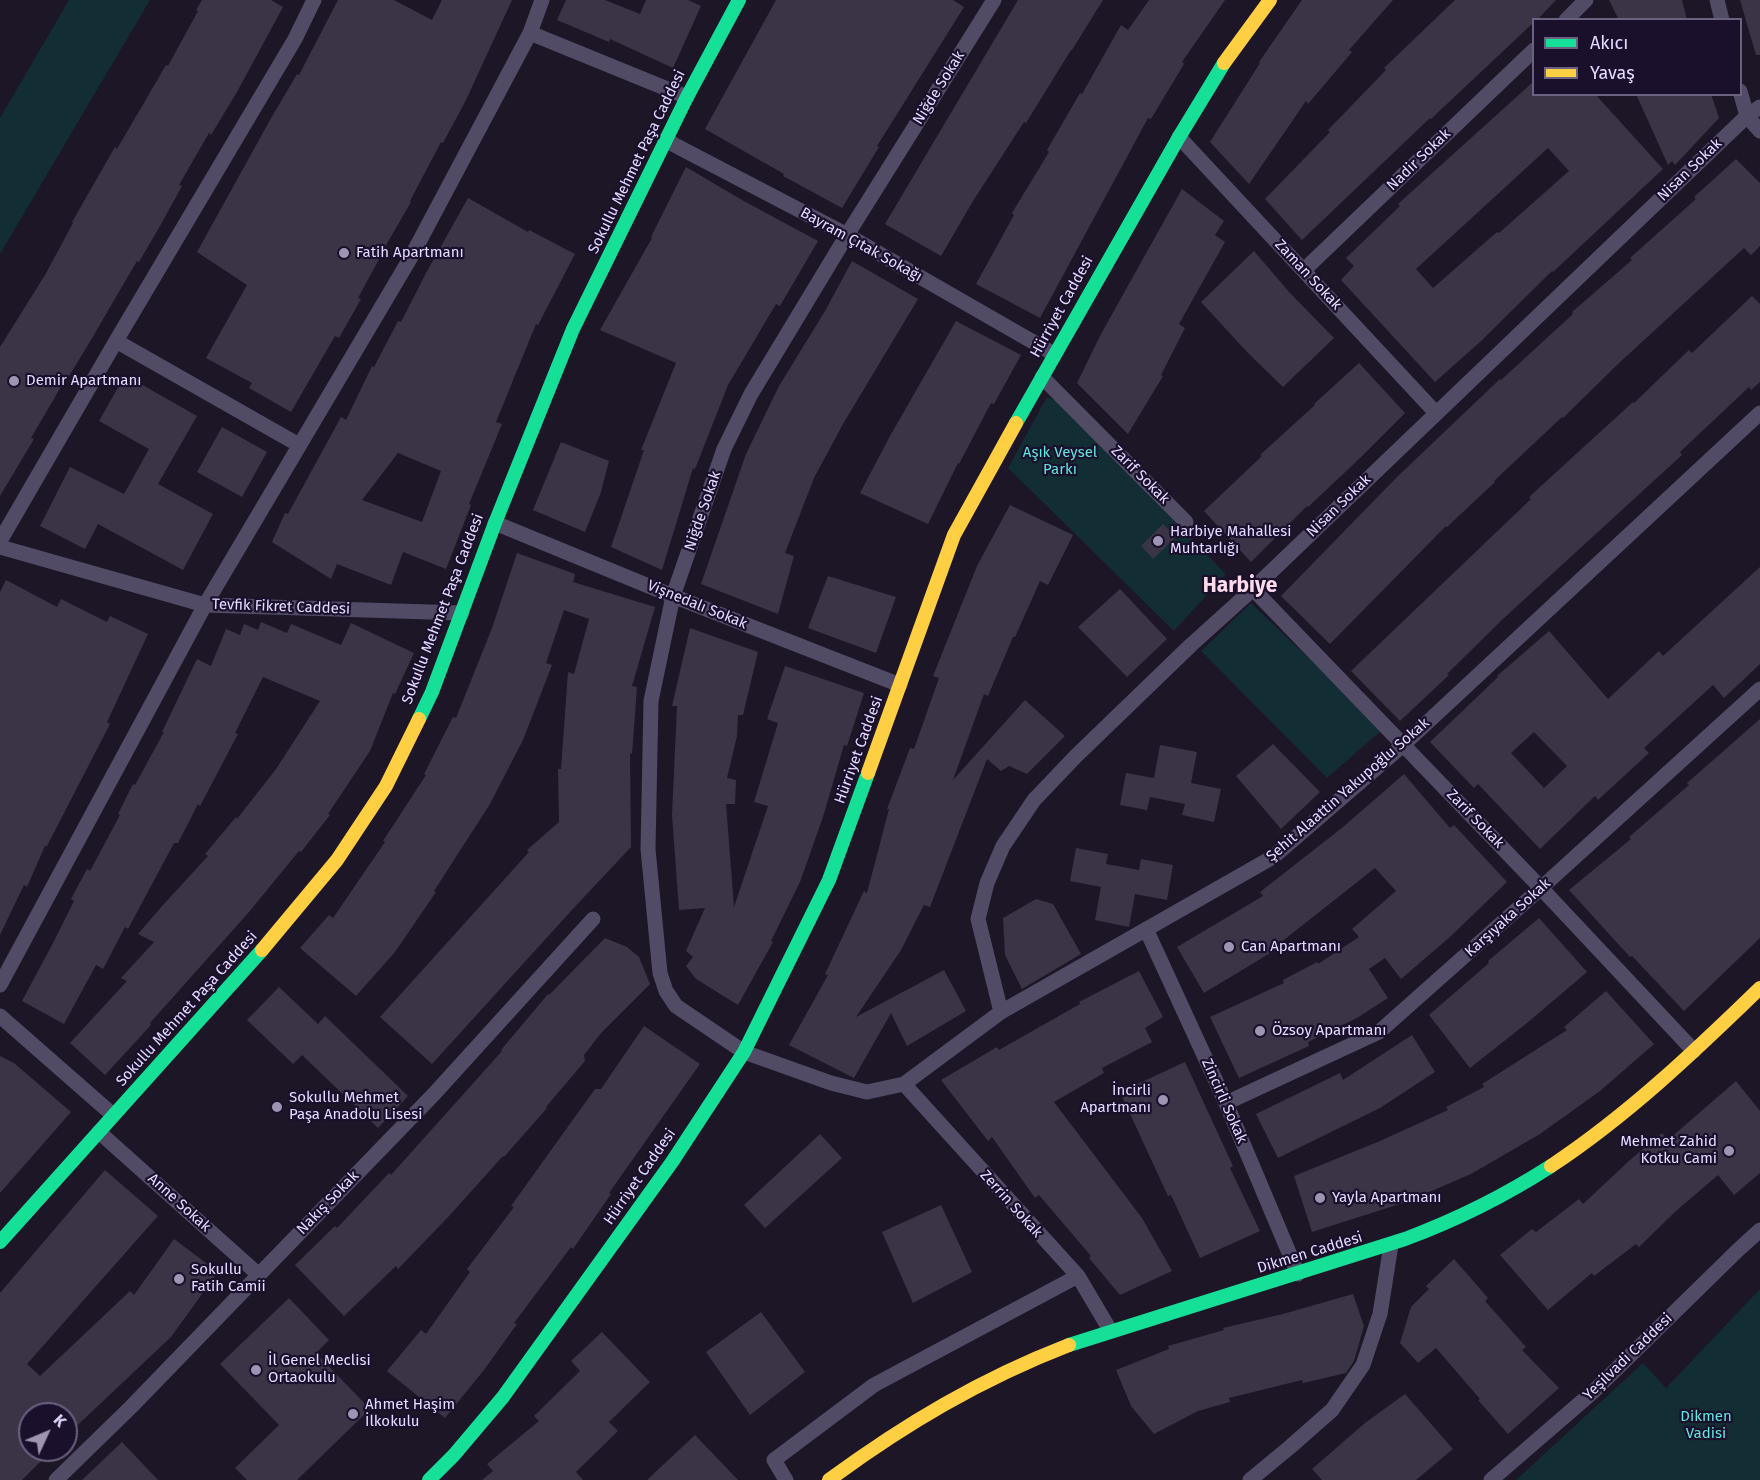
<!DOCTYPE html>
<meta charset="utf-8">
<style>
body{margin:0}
#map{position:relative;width:1760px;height:1480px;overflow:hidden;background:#1c1626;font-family:"Fira Sans",sans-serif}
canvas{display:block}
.legend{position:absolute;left:1532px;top:18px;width:210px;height:78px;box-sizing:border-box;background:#1a102c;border:2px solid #6b6180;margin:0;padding:8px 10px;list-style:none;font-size:18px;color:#e5daff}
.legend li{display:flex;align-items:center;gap:12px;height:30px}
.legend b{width:30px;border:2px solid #6b6180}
.north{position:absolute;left:18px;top:1402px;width:60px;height:60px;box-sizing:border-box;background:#1a102c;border:2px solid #6b6180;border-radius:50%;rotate:46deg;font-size:16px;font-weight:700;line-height:24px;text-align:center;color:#e5daff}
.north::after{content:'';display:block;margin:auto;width:21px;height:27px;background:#9f95b3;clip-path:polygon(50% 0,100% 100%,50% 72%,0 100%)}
</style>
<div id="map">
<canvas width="1760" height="1480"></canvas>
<ul class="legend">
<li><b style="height:8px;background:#16e098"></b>Akıcı</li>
<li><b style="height:8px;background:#ffcf43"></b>Yavaş</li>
</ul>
<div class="north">K</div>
</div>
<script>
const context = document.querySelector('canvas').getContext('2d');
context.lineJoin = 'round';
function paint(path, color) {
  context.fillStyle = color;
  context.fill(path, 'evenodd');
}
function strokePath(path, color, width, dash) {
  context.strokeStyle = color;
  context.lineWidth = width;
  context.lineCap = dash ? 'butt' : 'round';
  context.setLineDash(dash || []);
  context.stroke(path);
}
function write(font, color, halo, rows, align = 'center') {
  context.font = font + ' "Fira Sans",sans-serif';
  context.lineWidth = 4.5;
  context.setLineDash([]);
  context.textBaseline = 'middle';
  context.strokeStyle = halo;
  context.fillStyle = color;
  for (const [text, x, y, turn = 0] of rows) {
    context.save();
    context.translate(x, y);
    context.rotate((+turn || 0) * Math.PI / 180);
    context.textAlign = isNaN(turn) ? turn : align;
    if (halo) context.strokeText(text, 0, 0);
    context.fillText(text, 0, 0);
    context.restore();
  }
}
paint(new Path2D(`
 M69 0H150L0 254V118Z
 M1047 397 1057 401 1226 574 1174 631 1008 468Z
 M1251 603 1383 729 1327 778 1201 651Z
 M1760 1289V1480H1516L1643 1363 1666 1388Z`), '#132d34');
paint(new Path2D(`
 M202 0H271L283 7 237 92 211 135 209 133 179 185 182 186 160 226 139 262 137 261 88 345 63 386 62 385 31 438 34 439 0 496V347L45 275 73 223 72 222 115 147 117 149 166 65 168 66 198 11 196 10Z
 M338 0H394L432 20 442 0H512L466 100 443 143 441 142 410 201 411 202 382 252H383L358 298 361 299 339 338 335 336 291 412 249 388 252 383 206 358 247 285 197 252 270 120 297 74 299 75Z
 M566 0H605L640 14 646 0H688L701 6 673 68 610 39 609 42 557 20Z
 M776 0H953L964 7 877 146 879 147 842 208 783 176 784 174 705 129Z
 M1018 0H1103L1072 50H1071L1026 123 1024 122 973 201 941 256 885 224Z
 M1149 0H1225L1182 62 1184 64 1151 119 1148 118 1040 318 976 284 1014 215 1012 213 1049 152 1047 150 1080 93 1082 94 1121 25 1128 30Z
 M1302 0H1393L1349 50 1352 52 1308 104 1306 101 1249 184 1210 142 1260 63 1259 62Z
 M1455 0H1556L1537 20H1533V23L1431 119 1430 118 1302 240 1265 199 1330 132 1328 130 1386 70 1384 68Z
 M1609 0H1682L1687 20H1619Z
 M1740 0H1760V55H1756Z
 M1533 82V94H1595L1663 169 1553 272 1552 271 1480 342 1435 382 1341 280 1354 266 1346 258 1400 206 1398 204ZM1548 148 1569 171 1499 233 1497 232 1433 288 1416 269Z
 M1636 94H1711L1719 118 1675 165 1672 161 1668 165Z
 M1736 159 1760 183V246L1751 255 1744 248 1617 365 1563 418 1562 417 1494 481 1495 482 1447 527 1446 526 1330 644 1281 596 1397 477 1500 379 1501 380 1573 314 1572 312 1632 260 1630 258 1696 199 1694 197Z
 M686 167 742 200 818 241 780 306 776 304 728 385 695 469 693 468 662 570 611 547 644 450H641L676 363 600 330 652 238 651 237Z
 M1182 189 1224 221 1215 235 1225 242 1179 324 1185 328 1161 375 1163 376 1128 434 1077 383 1101 334Z
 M468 198 528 232 529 230 575 254 538 325 536 324 496 422 502 424 469 504 471 505 446 569 403 552 391 585 337 564 331 579 272 542 285 513 288 514 341 417 346 420 372 366 374 367 398 321 401 322 426 273ZM398 453 441 471 422 522 362 500Z
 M1254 251 1290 293 1334 338 1283 387 1248 353 1201 302Z
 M852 261 918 299 843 424 814 478 785 553 794 556 778 614 701 584 746 454 779 386 825 311Z
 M1752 296 1760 304V382L1751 390 1749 387 1680 452 1682 455 1504 618 1447 674 1449 675 1400 721 1351 671 1531 499 1529 497 1633 402 1634 403 1689 350 1692 353Z
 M956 321 1021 355 994 404 991 403 959 464 958 463 928 524 860 493 890 436Z
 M1359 363 1405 413 1358 460 1308 507 1307 506 1251 562 1204 511 1262 456 1260 455 1315 405 1314 404Z
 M125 375 197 416 158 484 213 514 183 570 98 524 85 549 40 526 70 467 124 494 149 449 99 421Z
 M222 427 267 452 242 497 197 472Z
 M561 442 609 461 601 492 585 532 533 510Z
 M1010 505 1073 535 1048 585 1040 581 1015 637H1013L988 696 984 694 953 780 1025 700 1065 736 1027 774 1009 766 1001 771 987 759 930 907 924 905 901 950 856 1017 944 970 966 1011 907 1046 891 1013 854 1078 789 1045 828 975 825 974 864 891 867 893 889 809H887L910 748 914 749 939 678 933 676 977 566Z
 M1163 524 1176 537 1153 559 1141 546Z
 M517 553 575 574 573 582 655 607 632 686 637 687 632 754 630 753 631 847 571 911 432 1064 380 1017 529 852 527 850 559 822 558 769H561L568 672 574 674 589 619 564 610 546 663 552 665 523 740 490 804 434 891 436 892 395 952 356 996 300 948 329 915 333 918 385 842 383 841 426 775 424 774 453 717 456 718 492 628Z
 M1760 567V664L1724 698 1713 685 1644 748 1649 753 1598 800 1595 796 1540 849 1478 784 1474 788 1430 742 1498 677 1497 676 1549 631 1608 699 1659 651 1663 656ZM1534 732 1567 766 1544 788 1511 753Z
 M828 576 896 597 876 653 808 628Z
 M6 580 57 607 61 599 107 622 110 616 148 634 107 722 110 724 47 846H45L27 887 24 885 0 935V592Z
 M1120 589 1167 639 1127 677 1078 627Z
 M261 622 287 633 291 624 341 645 351 623 414 653 395 694 393 693 370 751 328 814 330 815 301 852 299 851 249 912 150 1023 151 1025 105 1075 70 1043 127 981 121 978 154 942 138 934 163 905 208 856 205 854 236 817 237 819 276 769 320 701 263 677 235 733 238 734 200 806 198 804 178 843H174L128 929 125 927 103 969 96 965 64 1024 22 1001 53 943 74 901 71 899 87 869 90 871 120 815 118 814 133 784 135 785 164 732H162L197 659 211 666 226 629 240 635 244 624 258 630Z
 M690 628 758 652 743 715H738L737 736 727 778 736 780 735 804H726L734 907 768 806 754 802 778 723 767 719 785 666 864 693 847 746 844 745 823 817 800 882 771 941 773 942 738 1005 696 979 686 966 693 957 686 951 705 908 679 910 672 815 677 706H672Z
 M1760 719V938L1684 1011 1632 956 1630 957 1569 890 1631 839 1629 837 1689 785 1687 783Z
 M1273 744 1320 792 1281 829 1236 776Z
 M1160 745 1197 752 1191 783 1221 789 1214 822 1182 815 1185 804 1150 797 1147 810 1120 805 1126 773 1154 778Z
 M1404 774 1450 828 1454 825 1507 882 1451 936 1401 979 1385 958 1369 969 1388 998 1357 1018 1308 1042 1309 1046 1239 1078 1210 1017 1284 983 1283 980 1317 962 1318 964 1359 937 1352 929 1396 891 1375 868 1280 943 1282 946 1204 993 1177 947 1263 896 1260 892 1343 827Z
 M1076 848 1108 854 1106 864 1139 870 1141 859 1173 865 1167 900 1135 894 1129 927 1095 920 1101 887 1070 881Z
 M1036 899 1053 904 1081 954 1022 989 1005 955 1003 918Z
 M1539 918 1587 972 1527 1023 1470 1068 1429 1015 1489 963 1488 961Z
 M605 938 627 947 639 957 650 984 602 1032 584 1055 585 1061 546 1107 547 1108 504 1157 503 1156 450 1215 398 1269 396 1266 344 1316 295 1265 335 1226 337 1228 389 1173 391 1175 502 1051 501 1050 548 994 549 995Z
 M1139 971 1163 1017 1145 1028 1152 1042 1102 1068 1104 1073 1054 1102 1142 1218 1172 1271 1120 1295 1089 1258 1091 1256 1039 1195 1035 1198 992 1137 988 1141 941 1080 997 1047 999 1050 1080 1004 1079 1002Z
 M279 987 318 1024 325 1016 408 1096 378 1128 302 1055 293 1064 247 1020Z
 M1606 991 1654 1044 1600 1091 1540 1134 1471 1174 1406 1202 1312 1232 1294 1176 1380 1141 1448 1110 1446 1107 1484 1087 1482 1084 1567 1030 1564 1027Z
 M644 1026 700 1064 609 1193 611 1194 573 1249 571 1247 514 1323 517 1324 484 1370 445 1418 387 1371 421 1330 426 1334 470 1272 467 1269 514 1207 511 1206 549 1153 595 1089H601Z
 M1412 1035 1435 1072 1380 1108 1278 1158 1256 1114 1340 1073 1343 1080Z
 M0 1056 14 1063 71 1112 0 1193Z
 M1185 1062 1233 1166 1230 1168 1260 1231 1200 1258 1171 1195 1168 1196 1120 1092Z
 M1736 1081 1760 1111V1173L1734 1195 1718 1175 1676 1211 1639 1247 1636 1244 1594 1276 1592 1273 1548 1310 1500 1255 1532 1229 1536 1232 1579 1199 1583 1204 1630 1160 1662 1133 1668 1140Z
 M820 1134 842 1158 765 1228 744 1205Z
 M105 1170 158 1216 27 1364 40 1376 130 1291 134 1295 174 1239 218 1272 171 1337 66 1436V1414H30V1450H52L22 1480H0V1293Z
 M941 1205 972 1272 913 1303 882 1232Z
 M1454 1259 1488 1298 1485 1301 1526 1347 1522 1350 1559 1388 1508 1434 1478 1400 1480 1399 1436 1348 1418 1363 1400 1343 1411 1307 1429 1289 1426 1286Z
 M1353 1294 1364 1326 1354 1361 1346 1373 1303 1383 1302 1380 1229 1398 1230 1402 1198 1411 1154 1434 1131 1406 1116 1370 1169 1349 1168 1346 1224 1330 1223 1328 1283 1314Z
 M289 1298 329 1340 316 1353 370 1409 297 1480H247L235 1468 279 1425 220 1364Z
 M761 1312 805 1372 750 1415 706 1352Z
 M602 1332 650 1382 609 1422 618 1431 576 1472 583 1480H482L493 1471 487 1464 539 1421 534 1416 580 1371 571 1361Z
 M1405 1394 1453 1449 1416 1480H1322L1312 1469 1365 1423Z
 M695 1435 738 1480H647Z
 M122 1442 158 1480H82Z`), '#3b3447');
strokePath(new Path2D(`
 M994 0 847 235 751 394 724 449 673 596 651 701 648 849 660 973 666 991 676 1006 744 1052 831 1083 867 1092 904 1084 1001 1012 1273 857 1403 745 1760 413
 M1717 0 1722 20
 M1566 20 1586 0
 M530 33 687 97
 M1740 91 1747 116 1760 131
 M1179 137 1436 413
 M665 140 847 235 1054 354
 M1304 270 1534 50
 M116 341 299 445
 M1042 377 1186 522
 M495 523 673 596 900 685
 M0 541 116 341 295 39 314 0
 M0 547 205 605 462 613
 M1253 589 1541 888 1694 1051
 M1146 929 1226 1103 1298 1274
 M0 985 205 605 411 257 530 33 542 0
 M1001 1012 978 919 987 883 1003 846 1034 800 1076 756 1191 645 1253 589 1747 116 1760 107
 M0 1016 113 1115
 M904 1084 1078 1276 1110 1330
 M1226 1103 1379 1032 1541 888 1760 689
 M99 1132 259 1275
 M56 1480 131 1407 434 1094 593 919
 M786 1480 774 1460 874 1385 1078 1276
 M1250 1480 1290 1447 1332 1410 1363 1365 1380 1314 1391 1245
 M1491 1480 1594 1391 1738 1250 1760 1230`), '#514b66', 15);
strokePath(new Path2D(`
 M1016 423 1179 137 1224 63
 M419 719 432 692 495 523 573 329 687 97 739 0
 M0 1242 262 950
 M1069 1345 1405 1239C1456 1220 1506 1195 1551 1166
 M429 1480 454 1455 503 1397 672 1162 744 1052 829 880 868 773`), '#16e098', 14);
strokePath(new Path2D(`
 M1224 63 1270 0
 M868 773 954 535 1016 423
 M262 950 337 860 386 786 419 719
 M1551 1166C1628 1115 1694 1052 1760 988
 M829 1480C905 1424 981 1379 1069 1345`), '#ffcf43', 14);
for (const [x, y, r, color] of [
 [344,253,6,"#9f95b3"],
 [14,381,6,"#9f95b3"],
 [1158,541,6,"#9f95b3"],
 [1229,947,6,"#9f95b3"],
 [1260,1031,6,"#9f95b3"],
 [1163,1100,6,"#9f95b3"],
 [277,1107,6,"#9f95b3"],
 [1729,1151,6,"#9f95b3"],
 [1320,1198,6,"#9f95b3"],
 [179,1279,6,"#9f95b3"],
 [256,1370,6,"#9f95b3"],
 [353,1414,6,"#9f95b3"]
]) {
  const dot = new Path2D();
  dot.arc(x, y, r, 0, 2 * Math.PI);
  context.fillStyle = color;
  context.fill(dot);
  strokePath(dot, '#1a102c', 2);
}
write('15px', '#e5daff', '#1a102c', [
 ["Niğde Sokak",939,88,-58],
 ["Nadir Sokak",1419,160,-44],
 ["Sokullu Mehmet Paşa Caddesi",637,162,-64],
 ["Nisan Sokak",1690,170,-44],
 ["Bayram Çıtak Sokağı",861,245,29],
 ["Zaman Sokak",1308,275,47],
 ["Hürriyet Caddesi",1062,307,-61],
 ["Zarif Sokak",1140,475,45],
 ["Nisan Sokak",1339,506,-44],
 ["Niğde Sokak",703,511,-71],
 ["Vişnedalı Sokak",697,605,22],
 ["Tevfik Fikret Caddesi",281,607,2],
 ["Sokullu Mehmet Paşa Caddesi",443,609,-69],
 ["Hürriyet Caddesi",859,750,-70],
 ["Şehit Alaattin Yakupoğlu Sokak",1348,790,-41],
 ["Zarif Sokak",1475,819,46],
 ["Karşıyaka Sokak",1508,918,-42],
 ["Sokullu Mehmet Paşa Caddesi",187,1009,-48],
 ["Zincirli Sokak",1224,1101,66],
 ["Hürriyet Caddesi",640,1177,-55],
 ["Anne Sokak",179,1203,42],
 ["Nakış Sokak",328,1203,-46],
 ["Zerrin Sokak",1011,1204,48],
 ["Dikmen Caddesi",1310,1253,-17],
 ["Yeşilvadi Caddesi",1628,1357,-44]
]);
write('15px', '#e5daff', '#1a102c', [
 ["Fatih Apartmanı",356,253],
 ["Demir Apartmanı",26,381],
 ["Harbiye Mahallesi",1170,532],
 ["Muhtarlığı",1170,549],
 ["Can Apartmanı",1241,947],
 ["Özsoy Apartmanı",1272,1031],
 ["İncirli",1151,1091,"right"],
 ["Apartmanı",1151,1108,"right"],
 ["Sokullu Mehmet",289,1098],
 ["Paşa Anadolu Lisesi",289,1115],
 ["Mehmet Zahid",1717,1142,"right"],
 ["Kotku Cami",1717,1159,"right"],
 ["Yayla Apartmanı",1332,1198],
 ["Sokullu",191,1270],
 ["Fatih Camii",191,1287],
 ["İl Genel Meclisi",268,1361],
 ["Ortaokulu",268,1378],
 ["Ahmet Haşim",365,1405],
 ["İlkokulu",365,1422]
], 'left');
write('15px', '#5ee7df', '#1a102c', [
 ["Aşık Veysel",1060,453],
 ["Parkı",1060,470],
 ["Dikmen",1706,1417],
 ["Vadisi",1706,1434]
]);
write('bold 21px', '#ffdcec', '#1a102c', [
 ["Harbiye",1240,586]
]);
</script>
